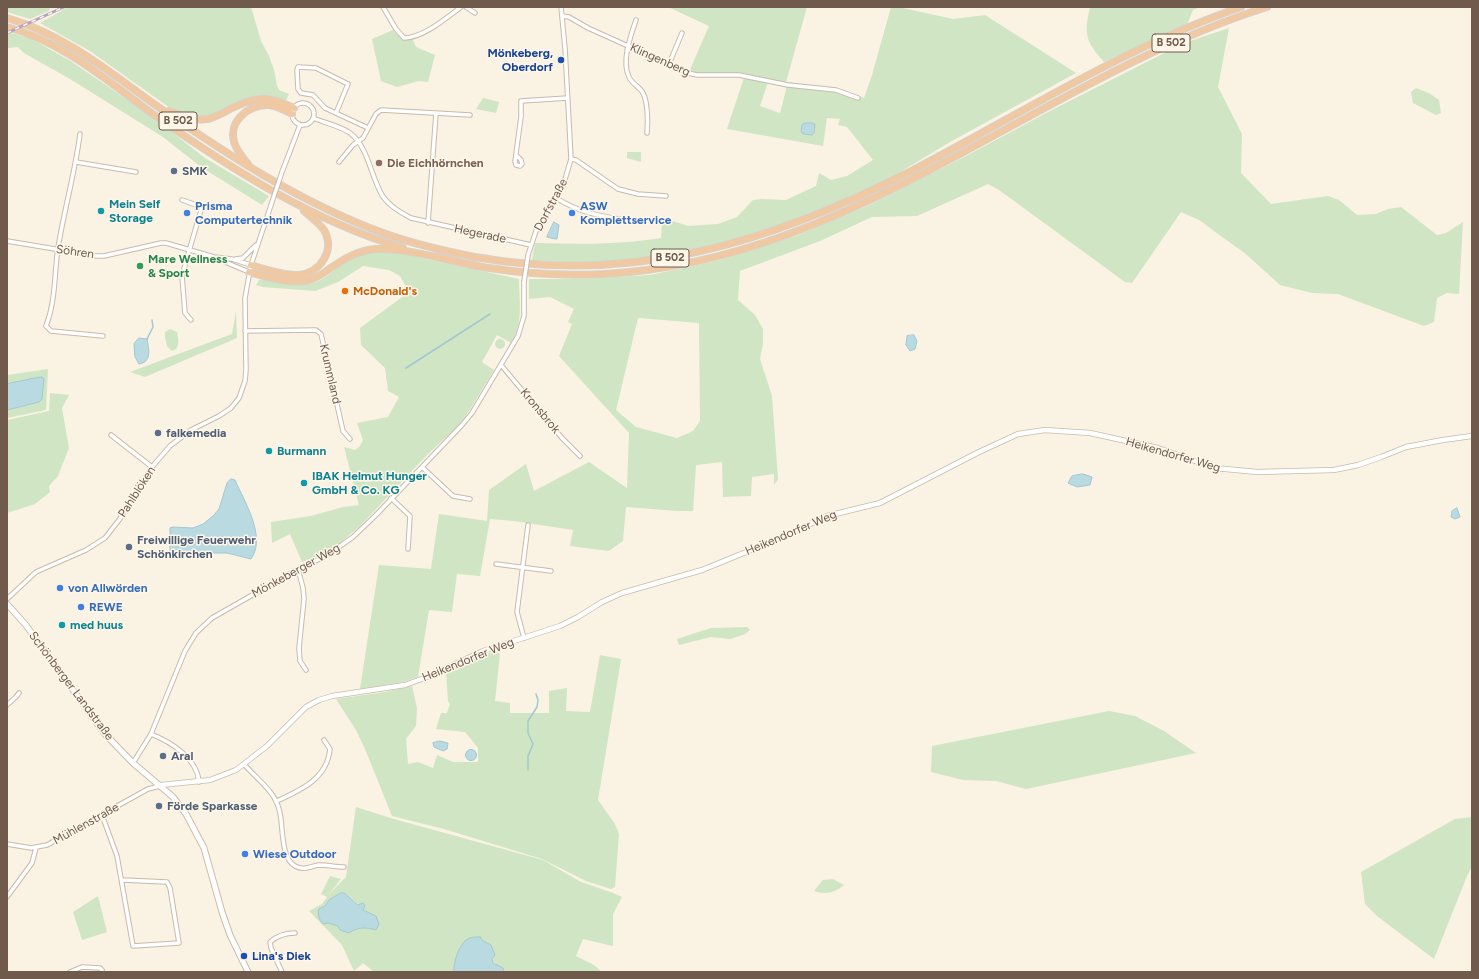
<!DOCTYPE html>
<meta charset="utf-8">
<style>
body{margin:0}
#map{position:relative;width:1479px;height:979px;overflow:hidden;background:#faf2e3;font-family:Figtree,sans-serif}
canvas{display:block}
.frame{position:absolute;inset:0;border:8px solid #6f5a4c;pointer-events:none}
</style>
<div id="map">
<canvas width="1479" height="979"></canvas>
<div class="frame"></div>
</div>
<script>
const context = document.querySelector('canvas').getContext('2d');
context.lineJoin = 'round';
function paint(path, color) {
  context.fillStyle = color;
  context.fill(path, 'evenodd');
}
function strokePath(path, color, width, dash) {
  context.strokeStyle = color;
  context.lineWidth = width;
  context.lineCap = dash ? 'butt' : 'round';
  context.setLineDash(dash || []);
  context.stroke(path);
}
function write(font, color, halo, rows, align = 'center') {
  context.font = font + ' Figtree,sans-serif';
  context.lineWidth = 3;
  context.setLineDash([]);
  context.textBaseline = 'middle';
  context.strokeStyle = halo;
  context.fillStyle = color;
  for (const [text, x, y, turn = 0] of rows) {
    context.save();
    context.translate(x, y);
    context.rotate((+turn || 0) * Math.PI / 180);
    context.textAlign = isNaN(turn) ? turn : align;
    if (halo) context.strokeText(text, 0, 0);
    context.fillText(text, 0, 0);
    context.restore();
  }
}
paint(new Path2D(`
 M7 7H48L50 8 49 11 30 19 7 12Z
 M68 7H251L261 41 269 56 274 70 277 86 279 90 289 94 285 103 268 97 259 96 249 98 211 116 195 117 183 114 170 108 90 51 40 23Z
 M668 7H807L786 82 841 89 864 98 872 75 891 7H898L953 19 985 15 1076 73 950 142 887 180 793 222 759 233 687 252 640 260 585 263 532 260 535 243C577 244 619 245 661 238L662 223 664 218 688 226 718 224 737 217 753 200 761 199 786 200 816 186 819 173 831 180 847 176 873 160 847 127 838 125 840 119 827 118 823 146 727 129 744 78 768 82 760 106 780 113 786 90 785 82 742 74H698L689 72 709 26Z
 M1090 7H1201L1193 10 1187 25 1104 62C1085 40 1084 35 1090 7Z
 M1229 28 1218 87 1242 134 1241 173 1271 204 1328 196 1339 200 1357 215 1376 214 1388 209 1401 207 1437 235 1446 233 1463 222 1459 294 1447 293 1437 298 1434 322 1424 326 1338 294 1312 293 1280 285 1247 255 1199 220 1181 212 1132 283 1125 282 999 190 988 184 917 216 872 217 820 241 740 271 738 300 755 315 763 329V343L760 359 772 396 778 479 774 485V474L752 477 751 496 723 497 722 462 696 465 693 511H677L626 507 623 541 609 551 570 546 573 530 514 521 490 519 480 576 457 574 452 612 429 610 418 677 403 682 360 689 379 565 431 569 439 514 487 521 489 490 526 464 534 491 589 462 627 488 629 433 559 356 572 324 568 322 574 309 550 297 529 299V279H579L650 275 720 260 798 235 867 206 966 156 1050 111 1184 43ZM638 318 699 323 700 421 693 431 677 438 636 427 616 410Z
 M393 30 401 38 413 40 416 47 435 55 428 82 419 81 397 87 381 81 372 39Z
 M7 32 30 38 69 60 153 117 205 158 269 196 262 205 201 167 163 137 70 79 24 53 18 47 7 48Z
 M1416 88 1429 93 1439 100 1441 113 1436 115 1413 103 1411 92Z
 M483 98 499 102 496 113 476 109Z
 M627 152H641V162L627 158Z
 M373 251H389L519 279C519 302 524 322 511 343L497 335 482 362 494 370 469 411 459 425 427 455 360 526 340 543 325 553 302 562 290 534 272 543 271 522 311 516 343 507 359 505 344 447 355 450 360 446 363 440 357 423 388 417 399 397 388 391 385 368 361 345 360 328 409 292 400 276 389 270 363 266 338 282 315 291 263 287 256 285 259 280 263 279C280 282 299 288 316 282 329 277 338 266 349 259 357 254 364 253 373 251Z
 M236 311 237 338 145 377 130 372 232 334Z
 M170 329 177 332C178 338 180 343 176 349L172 351 167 346 165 337V332Z
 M495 344a5 5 0 1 1 10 0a5 5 0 1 1-10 0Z
 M48 369 46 410 7 418V410L39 402 13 383 7 384V375Z
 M50 393 69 395 62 408 69 448 58 476 49 486 50 492 35 504 7 513V420L49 411Z
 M747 627 750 630 745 634 730 639 711 637 679 645 677 639 711 628Z
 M496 651 500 654 495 701 510 703V713H549V691L567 688 566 711 590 712 600 655 621 659 598 800 615 824 619 834 615 887 611 889 586 881 542 859 444 829 392 816 365 749 356 730 336 699 385 692 412 686 417 708 416 726 406 739 408 764 418 762 433 768 437 755 453 762H478V748L465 732 436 729 441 713H447L450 704 448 701 446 672 473 659Z
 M1109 711 1135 716 1164 731 1196 753 1026 789 996 781 963 780 931 772 932 746Z
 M356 807 394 819 543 860 581 882 613 893 622 897 613 914V946L583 939 576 956 594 965 602 972H504C501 966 494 965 492 959L454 967V972H374L363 963 354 971 342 945 309 911 322 904 327 897 321 894 330 876 341 879 328 895 346 877ZM341 893 352 899 359 905 363 903V910L376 916V930C365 927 358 927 349 933L338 926 328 923 319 909 325 906 329 900Z
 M1472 817V866L1467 876 1434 959 1377 916 1365 904 1361 872 1455 819Z
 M833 879 844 885C835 893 825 895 814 891L823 880Z
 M98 896 107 932 82 940 73 912Z`), '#d0e5c3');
const water = new Path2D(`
 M805 123H812L815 124 814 133 812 135 803 134 801 131 802 125Z
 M554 222 559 225 557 239H555L547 237Z
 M914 335 917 341 915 349 910 351 906 345 907 336Z
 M139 338 147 339C149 349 152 362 139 364L135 357 134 344Z
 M41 377 44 378 42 399 39 402 7 410V384Z
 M1083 474 1092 477 1090 485 1077 487 1068 483 1072 476Z
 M231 479 235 480C244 501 267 537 251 559L227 553H204L192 557H173L170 556V528L173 527 193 528 203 524 213 516 219 509 227 483Z
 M1457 508 1460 517 1455 519 1451 517 1452 511Z
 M440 741 448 743 447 749 443 751 434 747 433 743Z
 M465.5 755a5.5 5.5 0 1 1 11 0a5.5 5.5 0 1 1-11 0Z
 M341 893H344L358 905 363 903 365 906 363 910 376 916 379 924 376 930C365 927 358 927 349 933L340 930 338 926 328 923 323 924C319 919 317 915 319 909L325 906 329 900Z
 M480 937 483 941 491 945 495 955 492 959 493 963 503 968 504 972H454C453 962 460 941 470 938 473 937 477 937 480 937Z`);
paint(water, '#badae1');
strokePath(water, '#a1c8d2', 1);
strokePath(new Path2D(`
 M147 339 153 327 152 320
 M406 368 490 314
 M528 770V756L533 744 528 733V721L537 707 538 700 536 694`), '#a1c8d2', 1.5);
const minor = new Path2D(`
 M383 7 396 29 404 38C423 38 446 18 461 7
 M466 7 475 13
 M562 16 569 17 588 28 688 73 697 75H739L788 85 836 90 858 98
 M636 20C631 35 621 61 629 77 632 84 640 87 643 93 648 103 648 122 647 133
 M669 64 682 33
 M292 114a11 11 0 1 1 22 0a11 11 0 1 1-22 0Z
 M336 113 348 84 316 68 298 67 297 70 298 89 301 93 313 95 325 108 368 128
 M313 118C325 123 340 126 350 133 368 146 371 177 382 195 389 206 400 212 411 218L531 245
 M80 134C75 173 64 210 58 248 54 275 56 300 46 326L51 331 103 336
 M516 155 521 160 522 164 520 166 516 165 515 161 521 117V101L568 98
 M571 159 576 160 618 189 638 194 666 196
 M76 162 136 172
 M339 162 353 145 363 138 376 114 381 110 470 115
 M282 172 300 125
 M556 198C582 214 601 216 631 221
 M182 200 202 207 189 251 182 276 185 313 191 320
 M428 223 436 113
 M7 241 97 256H104L161 243H166L214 257 232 259 251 265
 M528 255 536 231 563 186 571 159 565 48 561 7
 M218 259 249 272
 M236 259 243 258 256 245
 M245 331 316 330 321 334 343 431 350 439
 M501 365 562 438 580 456
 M111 435 152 467
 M422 467 453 496 470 499
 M391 498 410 516 408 549
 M496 564 551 571
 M298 569 303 588 304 599 299 648 300 661 306 670
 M7 599 36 572 86 550 105 538 119 520 152 467 170 446 191 430 219 416 231 408 239 398 245 381 246 370 245 298 251 265 271 205
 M524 638 517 612 528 525
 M7 705 16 697 19 693
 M151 734C171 742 197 758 199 782
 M133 763 151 734 185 651 196 633 212 618 298 569 326 556 353 537 376 515 462 425 472 413 518 336 524 316V282
 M244 764C257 780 276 791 280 813 283 827 281 859 295 866 304 871 311 866 319 865 327 865 336 867 344 867
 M277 801C301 790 327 779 330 749L324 740
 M102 815 117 856 133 946 179 943 170 888 167 882 122 880
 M7 844 31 848 47 845 148 789 160 786
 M7 897 32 863 36 848
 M70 972 82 967 100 968 102 970
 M282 972 271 948 270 942C278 935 285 933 295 933`);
const tertiary = new Path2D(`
 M161 785 210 780 236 770 267 746 306 707 319 700 332 696 405 685 430 676 483 651 560 626 578 617 602 602 622 593 702 570 783 537 827 516 880 503 979 452 1018 434 1045 430 1090 433 1158 448 1215 468 1257 472 1334 470 1358 465 1381 457 1406 447 1443 440 1472 436`);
const secondary = new Path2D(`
 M7 604 25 624 45 651 104 733 133 763 173 797 186 814 204 848 222 912 230 935 248 972`);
const trunk = new Path2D(`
 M7 18C67 35 114 76 164 111 230 156 296 199 370 228 404 242 439 250 475 257 634 285 773 242 913 170 1021 114 1125 47 1241 7
 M7 27C64 42 110 83 157 117 233 170 313 221 403 248
 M169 111C182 116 193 121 208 119 216 117 223 113 230 109 257 96 266 95 294 108
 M248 164C244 159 239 153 236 147 225 124 247 104 269 105 277 106 285 110 292 114
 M251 265C266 270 282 275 299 275 320 273 336 250 324 230 319 223 311 217 304 211
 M249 272C267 277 290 284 309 280 318 278 325 272 332 267 350 255 365 247 388 249 420 251 456 263 489 268 541 276 595 277 647 270 876 240 1052 75 1267 7`);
strokePath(minor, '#c9baab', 5.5);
strokePath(tertiary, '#c9baab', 6);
strokePath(secondary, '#cebcac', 7);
strokePath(trunk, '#d7d1cd', 8);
strokePath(minor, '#fff', 3.5);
strokePath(tertiary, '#fff', 4.5);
strokePath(secondary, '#fff', 5);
strokePath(trunk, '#f0c8a1', 6);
const rail = new Path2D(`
 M7 33 64 7`);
strokePath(rail, '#b5a4c1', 3);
strokePath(rail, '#fdf6e9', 1.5, [4.5]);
const minorBridge = new Path2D(`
 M271 205 282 172
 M524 282 528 255`);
strokePath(minorBridge, '#c9baab', 5.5, []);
strokePath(minorBridge, '#fff', 3.5);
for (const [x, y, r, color] of [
 [561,60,4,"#1a4fb4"],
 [379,163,4,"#8d6e63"],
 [174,171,4,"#5c6f8a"],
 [101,211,4,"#0f9aa8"],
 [187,213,4,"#3f7fe0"],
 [572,213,4,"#3f7fe0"],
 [140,266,4,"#2e9e5b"],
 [345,291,4,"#e8710a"],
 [158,433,4,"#5c6f8a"],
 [269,451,4,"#0f9aa8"],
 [304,483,4,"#0f9aa8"],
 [129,547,4,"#5c6f8a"],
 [60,588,4,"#3f7fe0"],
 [81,607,4,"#3f7fe0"],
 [62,625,4,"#0f9aa8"],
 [163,756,4,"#5c6f8a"],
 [159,806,4,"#5c6f8a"],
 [245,854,4,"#3f7fe0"],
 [244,956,4,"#1a4fb4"]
]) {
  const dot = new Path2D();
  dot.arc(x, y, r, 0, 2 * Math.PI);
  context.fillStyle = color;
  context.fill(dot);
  strokePath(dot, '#fdf6e9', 1.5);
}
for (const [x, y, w] of [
 [1171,43,38],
 [178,121,38],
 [670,258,38]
]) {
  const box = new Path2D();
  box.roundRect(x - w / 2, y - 9, w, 18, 3);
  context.fillStyle = '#fdf6e9';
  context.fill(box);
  strokePath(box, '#6f5a4c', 1);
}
write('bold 11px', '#6f5a4c', null, [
 ["B 502",1171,43],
 ["B 502",178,121],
 ["B 502",670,258]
]);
write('bold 12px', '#164399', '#fdf6e9', [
 ["Mönkeberg,",553,53],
 ["Oberdorf",553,67],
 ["Lina's Diek",252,956,"left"]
], 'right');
write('12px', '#6f5a4c', '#fdf6e9', [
 ["Klingenberg",660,60,24],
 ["Dorfstraße",551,205,-62],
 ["Hegerade",480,234,12],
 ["Söhren",75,252,8],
 ["Krummland",330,374,77],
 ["Kronsbrok",540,411,50],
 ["Heikendorfer Weg",1173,455,16],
 ["Pahlblöken",137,492,-57],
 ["Heikendorfer Weg",791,533,-23],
 ["Mönkeberger Weg",296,571,-29],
 ["Heikendorfer Weg",468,660,-22],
 ["Schönberger Landstraße",71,686,53],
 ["Mühlenstraße",86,824,-29]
]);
write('bold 12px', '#785e54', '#fdf6e9', [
 ["Die Eichhörnchen",387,163]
], 'left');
write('bold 12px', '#4e5e75', '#fdf6e9', [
 ["SMK",182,171],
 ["falkemedia",166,433],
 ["Freiwillige Feuerwehr",137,540],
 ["Schönkirchen",137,554],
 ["Aral",171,756],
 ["Förde Sparkasse",167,806]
], 'left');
write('bold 12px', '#0d838f', '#fdf6e9', [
 ["Mein Self",109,204],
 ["Storage",109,218],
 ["Burmann",277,451],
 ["IBAK Helmut Hunger",312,476],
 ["GmbH & Co. KG",312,490],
 ["med huus",70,625]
], 'left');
write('bold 12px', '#366cbe', '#fdf6e9', [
 ["Prisma",195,206],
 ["Computertechnik",195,220],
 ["ASW",580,206],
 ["Komplettservice",580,220],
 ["von Allwörden",68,588],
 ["REWE",89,607],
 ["Wiese Outdoor",253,854]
], 'left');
write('bold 12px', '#27864d', '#fdf6e9', [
 ["Mare Wellness",148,259],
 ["& Sport",148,273]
], 'left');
write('bold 12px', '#c56008', '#fdf6e9', [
 ["McDonald's",353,291]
], 'left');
</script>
